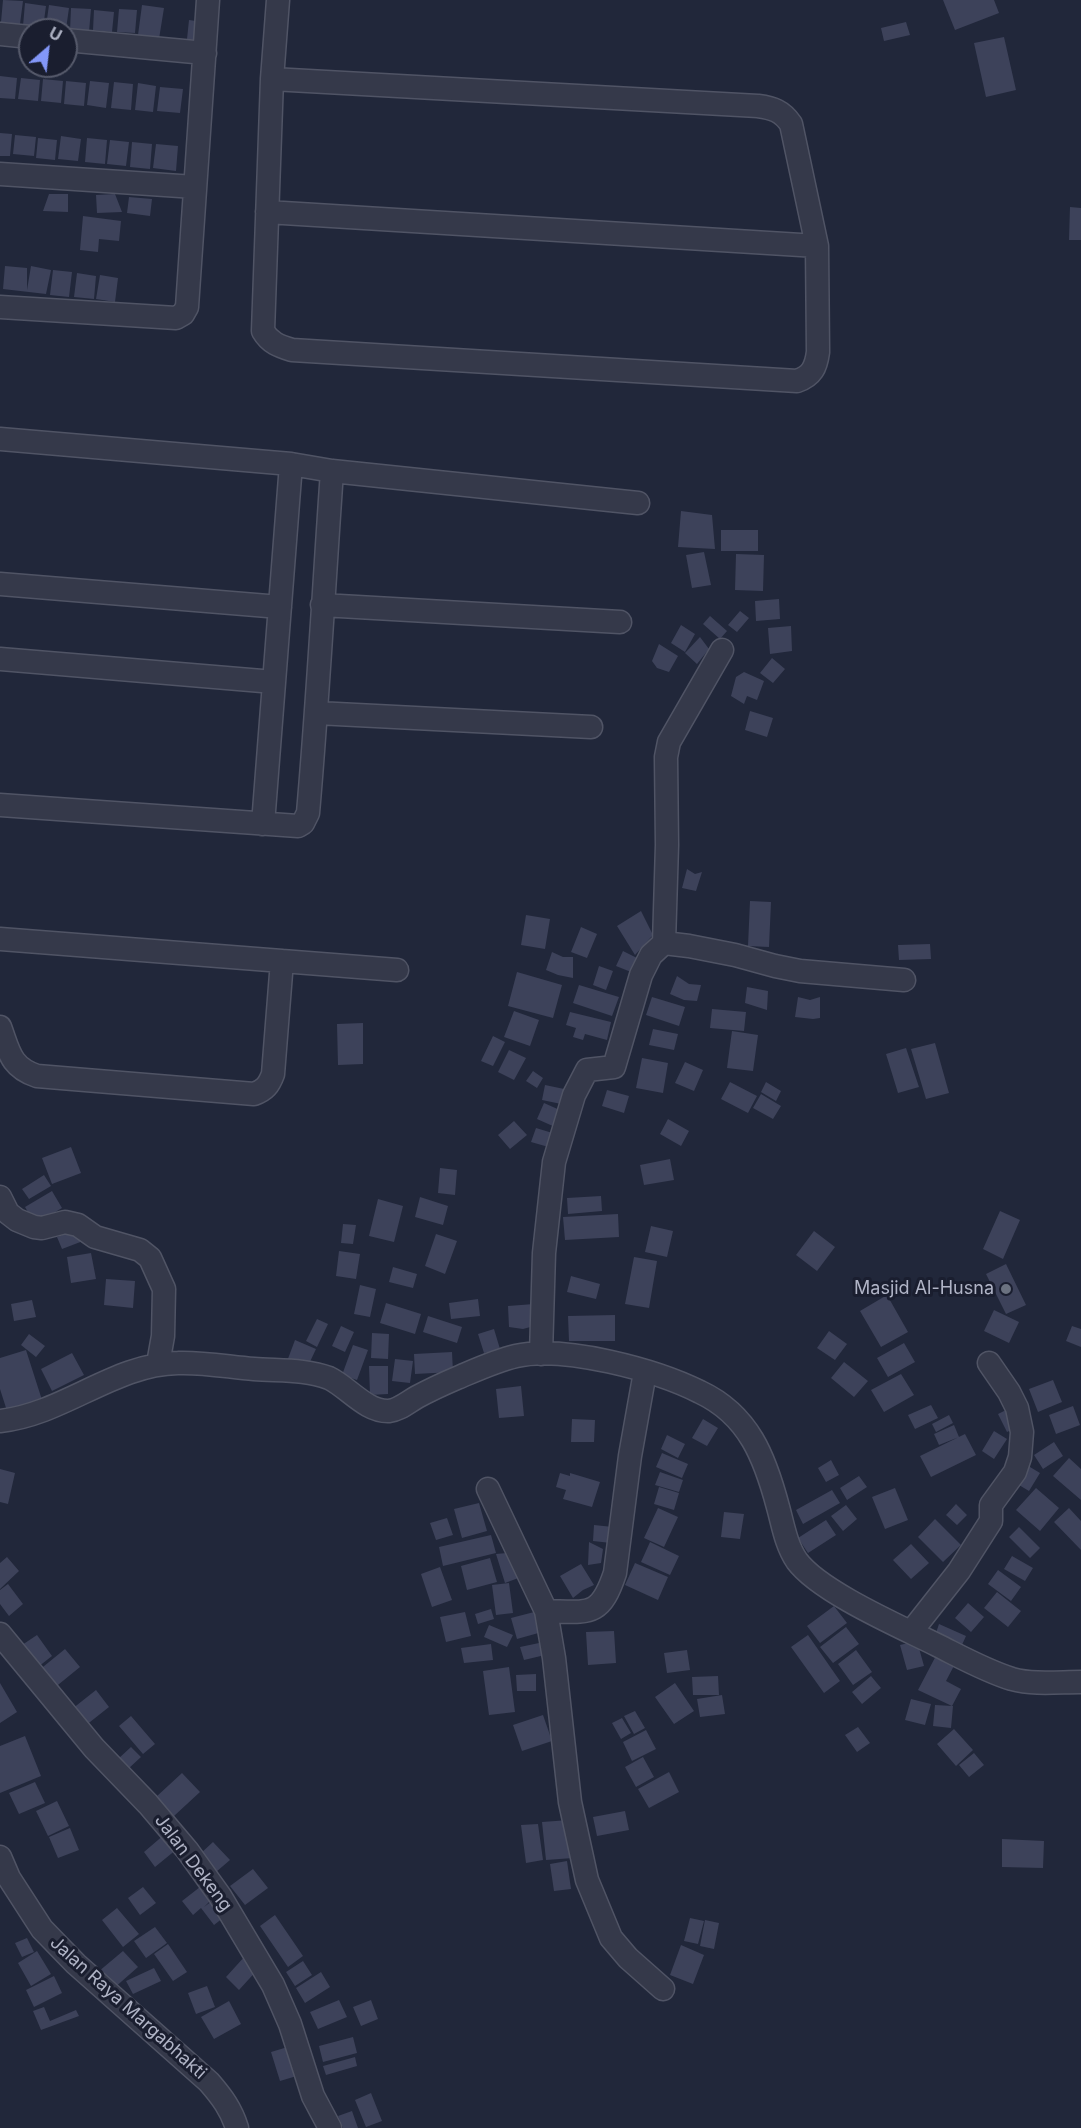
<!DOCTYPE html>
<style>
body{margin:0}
#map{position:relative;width:1081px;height:2128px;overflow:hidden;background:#21273a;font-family:Inter,sans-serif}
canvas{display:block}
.north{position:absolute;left:18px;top:18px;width:60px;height:60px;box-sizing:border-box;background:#1a1e2f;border:2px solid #565a6b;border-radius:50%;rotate:28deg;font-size:16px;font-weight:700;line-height:24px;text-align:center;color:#b0b4c6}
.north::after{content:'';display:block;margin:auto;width:21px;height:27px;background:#8397f8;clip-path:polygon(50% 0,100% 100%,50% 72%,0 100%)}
</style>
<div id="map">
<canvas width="1081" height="2128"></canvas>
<div class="north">U</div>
</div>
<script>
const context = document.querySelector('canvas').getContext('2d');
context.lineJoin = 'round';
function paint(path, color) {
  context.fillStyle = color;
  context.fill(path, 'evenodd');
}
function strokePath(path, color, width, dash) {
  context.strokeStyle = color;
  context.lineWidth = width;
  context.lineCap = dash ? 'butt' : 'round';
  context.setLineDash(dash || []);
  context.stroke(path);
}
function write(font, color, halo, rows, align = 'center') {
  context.font = font + ' Inter,sans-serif';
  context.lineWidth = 6;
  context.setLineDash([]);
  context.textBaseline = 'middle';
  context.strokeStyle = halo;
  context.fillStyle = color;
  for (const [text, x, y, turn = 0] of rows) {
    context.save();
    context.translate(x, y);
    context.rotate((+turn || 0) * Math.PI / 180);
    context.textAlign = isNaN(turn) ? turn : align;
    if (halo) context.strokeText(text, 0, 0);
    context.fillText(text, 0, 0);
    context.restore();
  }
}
paint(new Path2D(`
 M3 0 23 1 20 24 1 22Z
 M943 0H994L999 13 955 30Z
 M25 3 46 6 43 28 23 26Z
 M49 5 69 8 66 29 46 26Z
 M142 5 164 8 159 39 138 35Z
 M71 8 91 9 89 32 70 31Z
 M119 9 137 10 135 33 117 32Z
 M94 10 114 12 112 32 93 30Z
 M189 20 203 22 201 41 187 39Z
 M906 22 910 35 884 41 881 28Z
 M1004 37 1016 90 986 97 974 43Z
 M0 76 17 78 15 99 0 98Z
 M21 78 40 80 38 101 18 99Z
 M43 79 63 81 61 103 41 101Z
 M66 81 86 83 84 106 64 104Z
 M90 81 109 83 106 108 87 105Z
 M114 82 133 84 131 110 111 108Z
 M138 83 156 86 153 112 135 110Z
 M160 87 183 89 180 113 157 111Z
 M0 133 12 134 10 156H0Z
 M15 135 36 137 34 156 13 154Z
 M61 136 81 139 78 161 58 159Z
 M38 138 57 140 55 160 36 158Z
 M87 138 107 140 105 164 85 162Z
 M110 140 129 142 126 166 107 164Z
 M132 142 152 144 150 169 130 167Z
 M156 144 178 146 176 171 153 168Z
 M49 194H68V212L43 211Z
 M115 194 122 212 97 213 96 195Z
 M129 197 152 199 150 216 127 213Z
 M1070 207 1081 208V240H1069Z
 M83 216 121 221 119 241 99 239 98 252 80 250Z
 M5 266 27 268V290L31 266 51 270 46 294 3 289Z
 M53 270 72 272 69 297 50 295Z
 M77 273 96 276 94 299 74 297Z
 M100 275 118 278 115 302 96 299Z
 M681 511 712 515 715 549 678 547Z
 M721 530H758V551H721Z
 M704 552 711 585 692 588 686 555Z
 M736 554 764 555 763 591 735 590Z
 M779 599 780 619 756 621 755 601Z
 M740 611 749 618 737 632 728 625Z
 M710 616 727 631 720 639 703 624Z
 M681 625 695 634 685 652 671 643Z
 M791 626 792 651 770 654 768 628Z
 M700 637 709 649 697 664 685 653Z
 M659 644 678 656 669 672 657 668 652 661Z
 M772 658 785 669 773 683 760 673Z
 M744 672 764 681 757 700 747 696 744 704 731 696 736 677Z
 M750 711 773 718 767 737 745 730Z
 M687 869 695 874 702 872 696 891 682 888Z
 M750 901 771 902 769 947 748 946Z
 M641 911 653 935 635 955 617 926Z
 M526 915 550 919 545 949 521 945Z
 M581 927 597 934 587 958 571 952Z
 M930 944 931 959 899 960 898 945Z
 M623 951 637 958 631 972 616 966Z
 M552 952 563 957H573V978L558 975 546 970Z
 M599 966 613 971 606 990 593 985Z
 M517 972 562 985 553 1018 508 1006Z
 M677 976 689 984 701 985 697 1001 684 1000 670 994Z
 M579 985 619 997 612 1016 573 1003Z
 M747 987 768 991 767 1010 745 1003Z
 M652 997 685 1007 679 1026 646 1015Z
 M798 997 810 1000 820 997V1018L813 1019 795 1017Z
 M712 1009 746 1012 744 1031 710 1028Z
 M514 1011 539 1020 530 1046 504 1037Z
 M570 1012 611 1022 607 1040 585 1034 583 1040 573 1037 576 1028 566 1025Z
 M363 1023V1064L338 1065 337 1024Z
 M653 1029 678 1034 674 1050 649 1045Z
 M732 1031 758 1035 753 1071 727 1068Z
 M493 1036 505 1042 493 1066 481 1061Z
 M935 1043 949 1093 926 1099 911 1049Z
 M906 1048 919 1087 898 1093 886 1054Z
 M509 1050 526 1058 514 1080 498 1072Z
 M642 1058 668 1063 663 1093 636 1088Z
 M685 1062 703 1070 694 1091 675 1083Z
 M533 1071 543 1078 537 1088 526 1081Z
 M730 1082 757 1096 748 1113 721 1099Z
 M766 1082 781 1091 776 1101 761 1092Z
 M545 1085 569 1090 566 1105 542 1100Z
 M607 1090 629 1096 624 1113 602 1106Z
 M761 1094 781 1106 773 1119 753 1108Z
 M544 1103 562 1111 555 1127 537 1119Z
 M668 1119 689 1131 681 1146 660 1134Z
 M514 1121 527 1135 510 1149 498 1135Z
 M536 1128 559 1135 552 1148 531 1142Z
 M71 1147 81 1173 52 1184 42 1158Z
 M670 1159 674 1180 644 1185 640 1165Z
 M440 1168 457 1170 455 1195 438 1193Z
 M44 1175 51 1186 29 1199 22 1189Z
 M52 1191 62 1208 35 1224 25 1207Z
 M601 1196 602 1211 568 1214 567 1198Z
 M420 1197 448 1206 443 1225 415 1217Z
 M378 1199 403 1206 394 1242 369 1236Z
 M1000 1211 1020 1220 1003 1259 983 1249Z
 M618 1214 619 1237 565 1240 563 1217Z
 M343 1224 356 1225 353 1244 341 1243Z
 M651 1226 673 1231 667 1257 645 1252Z
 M78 1229 83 1241 62 1249 57 1237Z
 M814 1231 835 1247 817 1271 796 1255Z
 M436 1234 457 1241 445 1274 425 1266Z
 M339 1251 360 1254 356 1279 336 1276Z
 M91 1253 96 1279 71 1283 67 1257Z
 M634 1257 657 1261 649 1308 625 1304Z
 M1006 1264 1026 1305 1006 1314 986 1274Z
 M393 1267 417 1274 413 1288 389 1282Z
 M571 1276 600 1284 596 1299 567 1292Z
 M106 1279 135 1281 133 1308 104 1305Z
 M360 1285 376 1289 370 1317 354 1314Z
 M887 1295 908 1332 881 1347 860 1311Z
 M478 1299 480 1316 451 1319 449 1303Z
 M32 1300 36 1317 14 1321 11 1304Z
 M386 1303 421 1314 415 1334 380 1323Z
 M534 1304V1326L523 1329 509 1327 508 1306Z
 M994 1310 1019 1322 1009 1343 984 1331Z
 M615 1315V1341H569L568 1316Z
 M428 1316 462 1327 457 1343 423 1332Z
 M317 1319 328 1324 317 1347 306 1341Z
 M341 1326 354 1332 345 1352 332 1346Z
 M1072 1326 1081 1329V1347L1066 1341Z
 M494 1329 500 1349 484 1353 478 1334Z
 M829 1331 847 1344 835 1360 817 1348Z
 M372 1333 389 1334 388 1359 371 1358Z
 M29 1334 45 1346 36 1357 21 1345Z
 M295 1340 316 1349 308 1366 286 1364Z
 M904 1343 915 1362 888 1377 877 1358Z
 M353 1345 368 1350 357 1380 342 1375Z
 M26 1350 42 1400 7 1411 0 1389V1358Z
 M452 1352 453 1372 415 1374 414 1354Z
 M72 1353 84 1375 52 1391 41 1369Z
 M395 1359 413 1361 410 1383 392 1381Z
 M844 1362 868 1381 854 1397 831 1378Z
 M369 1366H388V1394L370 1395Z
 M901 1374 914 1395 884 1412 871 1390Z
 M1053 1380 1062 1402 1038 1412 1029 1389Z
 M521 1386 524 1416 499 1418 496 1389Z
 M931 1405 938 1418 915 1429 908 1415Z
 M1073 1406 1080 1425 1056 1434 1049 1415Z
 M1008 1409 1018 1427 1007 1432 998 1414Z
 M949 1415 953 1423 936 1432 932 1424Z
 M572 1419 595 1420 594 1442H571Z
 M703 1419 718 1428 707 1446 692 1438Z
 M954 1425 959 1437 939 1445 934 1434Z
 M994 1431 1007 1439 994 1459 982 1451Z
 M965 1434 976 1455 931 1477 920 1456Z
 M667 1435 685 1444 678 1458 661 1449Z
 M1054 1442 1063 1456 1043 1469 1034 1455Z
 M662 1453 688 1464 682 1478 656 1467Z
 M1069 1458 1081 1469V1500L1053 1476Z
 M831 1460 839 1475 826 1482 818 1468Z
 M1025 1464 1040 1473 1029 1491 1014 1482Z
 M0 1469 15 1473 8 1504 0 1502Z
 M660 1472 683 1480 679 1492 655 1485Z
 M560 1473 570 1476V1473L600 1482 592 1507 563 1499 566 1490 556 1487Z
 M859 1476 867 1487 847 1500 840 1488Z
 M659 1487 679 1493 674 1510 654 1504Z
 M895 1488 908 1520 885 1529 872 1497Z
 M1036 1488 1059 1508 1040 1531 1016 1510Z
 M832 1490 840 1503 803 1524 796 1510Z
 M479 1503 487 1531 462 1538 454 1509Z
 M956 1504 967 1515 957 1525 946 1515Z
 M846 1505 857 1519 843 1531 831 1516Z
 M658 1508 678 1517 664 1547 644 1538Z
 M1069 1508 1081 1521V1550L1054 1522Z
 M724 1512 744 1514 740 1539 721 1537Z
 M447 1518 453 1535 436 1540 430 1523Z
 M935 1519 961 1545 943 1562 918 1537Z
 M826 1520 836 1535 808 1553 798 1538Z
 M594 1525 613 1527 611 1543 593 1541Z
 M1019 1527 1040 1548 1030 1558 1009 1537Z
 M491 1535 496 1553 443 1566 439 1547Z
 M589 1542 603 1549 601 1563 588 1565Z
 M650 1542 679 1556 670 1575 641 1562Z
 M911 1544 929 1563 911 1579 893 1560Z
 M507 1553 521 1577 505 1583 496 1554Z
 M1012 1556 1033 1568 1025 1581 1004 1569Z
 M7 1557 19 1571 0 1589V1563Z
 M490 1558 497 1582 467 1590 461 1566Z
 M635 1563 668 1577 658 1600 625 1585Z
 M581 1564 594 1585 583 1590 573 1598 560 1576Z
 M440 1567 452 1600 432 1607 421 1574Z
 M998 1570 1021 1587 1011 1601 988 1584Z
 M509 1583 513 1613 496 1615 492 1585Z
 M8 1584 23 1604 9 1616 0 1604V1590Z
 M997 1592 1021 1611 1008 1627 984 1608Z
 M968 1603 984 1617 971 1632 955 1618Z
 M834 1606 847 1623 820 1643 807 1626Z
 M491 1609 494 1619 478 1624 475 1614Z
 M538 1611 542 1632 517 1639 511 1618Z
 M465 1612 471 1636 446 1642 440 1617Z
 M939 1624 966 1636 961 1647 935 1636Z
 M489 1625 513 1635 507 1647 484 1637Z
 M846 1627 859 1644 833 1663 820 1647Z
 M614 1631 616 1663 588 1665 586 1632Z
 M37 1635 52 1656 38 1667 22 1645Z
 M808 1635 840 1681 824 1693 791 1647Z
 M917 1641 924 1666 907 1670 900 1645Z
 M539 1643 545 1655 524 1660 520 1647Z
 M491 1644 493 1660 464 1663 461 1648Z
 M65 1649 80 1667 53 1689 38 1671Z
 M687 1650 690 1670 667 1673 664 1653Z
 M856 1650 872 1672 853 1685 838 1664Z
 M939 1650 957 1660 946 1681 961 1689 952 1706 918 1690Z
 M509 1667 515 1712 489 1715 483 1671Z
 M536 1674V1691H517L516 1675Z
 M718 1676 719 1695H693L692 1677Z
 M871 1676 881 1688 862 1704 852 1692Z
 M0 1683 17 1712 0 1723Z
 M675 1683 694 1711 674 1724 655 1697Z
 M96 1690 109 1707 85 1726 72 1709Z
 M722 1695 725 1714 700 1717 697 1699Z
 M911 1699 931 1704 925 1725 905 1720Z
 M935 1705 953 1706 951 1728 933 1726Z
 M635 1711 645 1728 634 1734 624 1716Z
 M543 1715 552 1741 522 1751 513 1725Z
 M131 1716 155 1744 143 1754 119 1726Z
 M622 1718 631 1733 621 1739 612 1723Z
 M858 1727 870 1743 857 1752 845 1735Z
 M954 1729 973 1750 956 1766 937 1744Z
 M646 1730 656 1749 632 1761 623 1742Z
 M25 1736 41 1776 0 1793V1746Z
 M131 1747 141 1757 128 1769 118 1759Z
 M974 1753 984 1765 969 1777 959 1765Z
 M643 1757 654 1777 636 1787 625 1767Z
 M669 1772 679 1792 649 1808 638 1789Z
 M182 1773 200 1792 174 1816 156 1797Z
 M35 1782 45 1803 19 1814 9 1793Z
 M57 1801 69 1826 48 1836 36 1811Z
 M625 1811 629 1830 597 1836 593 1817Z
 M569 1820 573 1858 546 1860 542 1822Z
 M538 1824 543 1860 526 1863 521 1825Z
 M70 1828 79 1850 58 1858 49 1837Z
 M165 1834 177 1849 155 1867 144 1852Z
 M1002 1839 1044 1841 1043 1868 1002 1867Z
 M213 1842 230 1860 216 1872 200 1854Z
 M567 1861 571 1889 554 1891 550 1864Z
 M253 1869 268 1888 245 1905 230 1886Z
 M143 1887 156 1903 140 1915 128 1898Z
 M200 1887 211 1900 204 1907 216 1898 228 1914 214 1925 201 1908 193 1915 182 1901Z
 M117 1908 139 1934 123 1947 102 1920Z
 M275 1915 303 1956 288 1967 260 1926Z
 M690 1918 704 1921 698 1944 684 1941Z
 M705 1920 719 1923 714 1949 700 1946Z
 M155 1927 167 1943 146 1958 134 1941Z
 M27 1938 34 1952 22 1957 15 1943Z
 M168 1944 187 1972 173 1981 154 1954Z
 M681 1945 704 1955 693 1984 670 1975Z
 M37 1951 51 1974 31 1986 18 1963Z
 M123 1951 138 1967 113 1989 98 1972Z
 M246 1955 259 1968 239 1990 226 1977Z
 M303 1961 312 1975 295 1986 286 1972Z
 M154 1968 161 1981 133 1994 126 1981Z
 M321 1972 330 1987 305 2003 296 1988Z
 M54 1976 62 1993 34 2007 26 1990Z
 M207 1986 215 2007 196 2014 188 1993Z
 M339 2000 347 2017 318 2029 310 2012Z
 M371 2000 378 2019 361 2026 353 2007Z
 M229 2001 241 2024 214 2039 201 2017Z
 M44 2007 50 2021 76 2010 79 2016 41 2030 33 2011Z
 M353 2037 357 2053 323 2062 319 2046Z
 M291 2046 300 2075 280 2081 271 2052Z
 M355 2057 357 2066 326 2075 323 2066Z
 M371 2093 382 2121 366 2127 355 2100Z
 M352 2111 358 2128H343L338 2116Z`), '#3d425a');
const street = new Path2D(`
 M0 34 30 37
 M66 40 205 53
 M272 79 758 106C773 108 782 111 791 124L817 246 818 352C816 367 812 376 797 381L292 350C279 346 270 343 263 331Z
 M272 79 278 0
 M0 174 195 187
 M267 212 817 246
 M0 307 176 318 183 314 187 307 208 0
 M0 439 291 464 332 471 638 503
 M0 584 280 607
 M322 605 620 622
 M0 659 274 682
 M317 713 591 727
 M0 805 298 826 303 823 308 813C318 699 324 585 332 471
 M263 824 291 464
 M0 939 397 970
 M664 943 689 946 735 955 775 966 800 971 904 980
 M0 1027C9 1051 10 1067 37 1076L254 1094C265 1090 269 1085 273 1074L282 961
 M0 1197 8 1213 17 1220 34 1227 42 1228 65 1222 78 1225 95 1237 140 1250 150 1258 164 1289 163 1336 158 1364
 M541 1354 544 1253 554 1162 574 1095 587 1070 614 1067 641 975 651 955 664 943 667 845 666 757 669 742 722 650
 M0 1421C64 1414 114 1364 178 1363 203 1362 229 1367 254 1369 278 1371 306 1369 329 1378 348 1387 366 1412 389 1411 399 1410 408 1402 417 1397 430 1390 443 1384 457 1378 476 1370 495 1361 516 1356 564 1345 656 1370 700 1392 749 1415 765 1458 778 1507 783 1525 786 1545 797 1561 820 1592 901 1627 937 1645 961 1657 986 1671 1012 1679 1034 1685 1058 1682 1081 1682
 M488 1489 546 1611 554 1658 570 1802 587 1880 611 1938 628 1958 663 1989
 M546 1611C589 1612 600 1618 615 1573L630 1456 645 1372
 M911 1632 959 1571 991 1521V1505L1015 1472 1020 1457 1022 1432 1017 1408 1009 1392 989 1363
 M0 1634 94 1748 148 1804 187 1850 220 1896 273 1985 290 2024 313 2096 330 2128
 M0 1857 9 1878 42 1929 76 1964 209 2082C222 2097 231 2109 237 2128`);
strokePath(street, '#505465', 25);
strokePath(street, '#35394a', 22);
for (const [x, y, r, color] of [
 [1006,1289,6,"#6b7280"]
]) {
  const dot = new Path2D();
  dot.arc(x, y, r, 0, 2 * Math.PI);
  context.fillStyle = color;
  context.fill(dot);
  strokePath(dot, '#1a1e2f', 2);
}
write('18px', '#b0b4c6', '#1a1e2f', [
 ["Masjid Al-Husna",994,1289]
], 'right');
write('18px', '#b0b4c6', '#1a1e2f', [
 ["Jalan Dekeng",193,1863,53],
 ["Jalan Raya Margabhakti",128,2008,42]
]);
</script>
